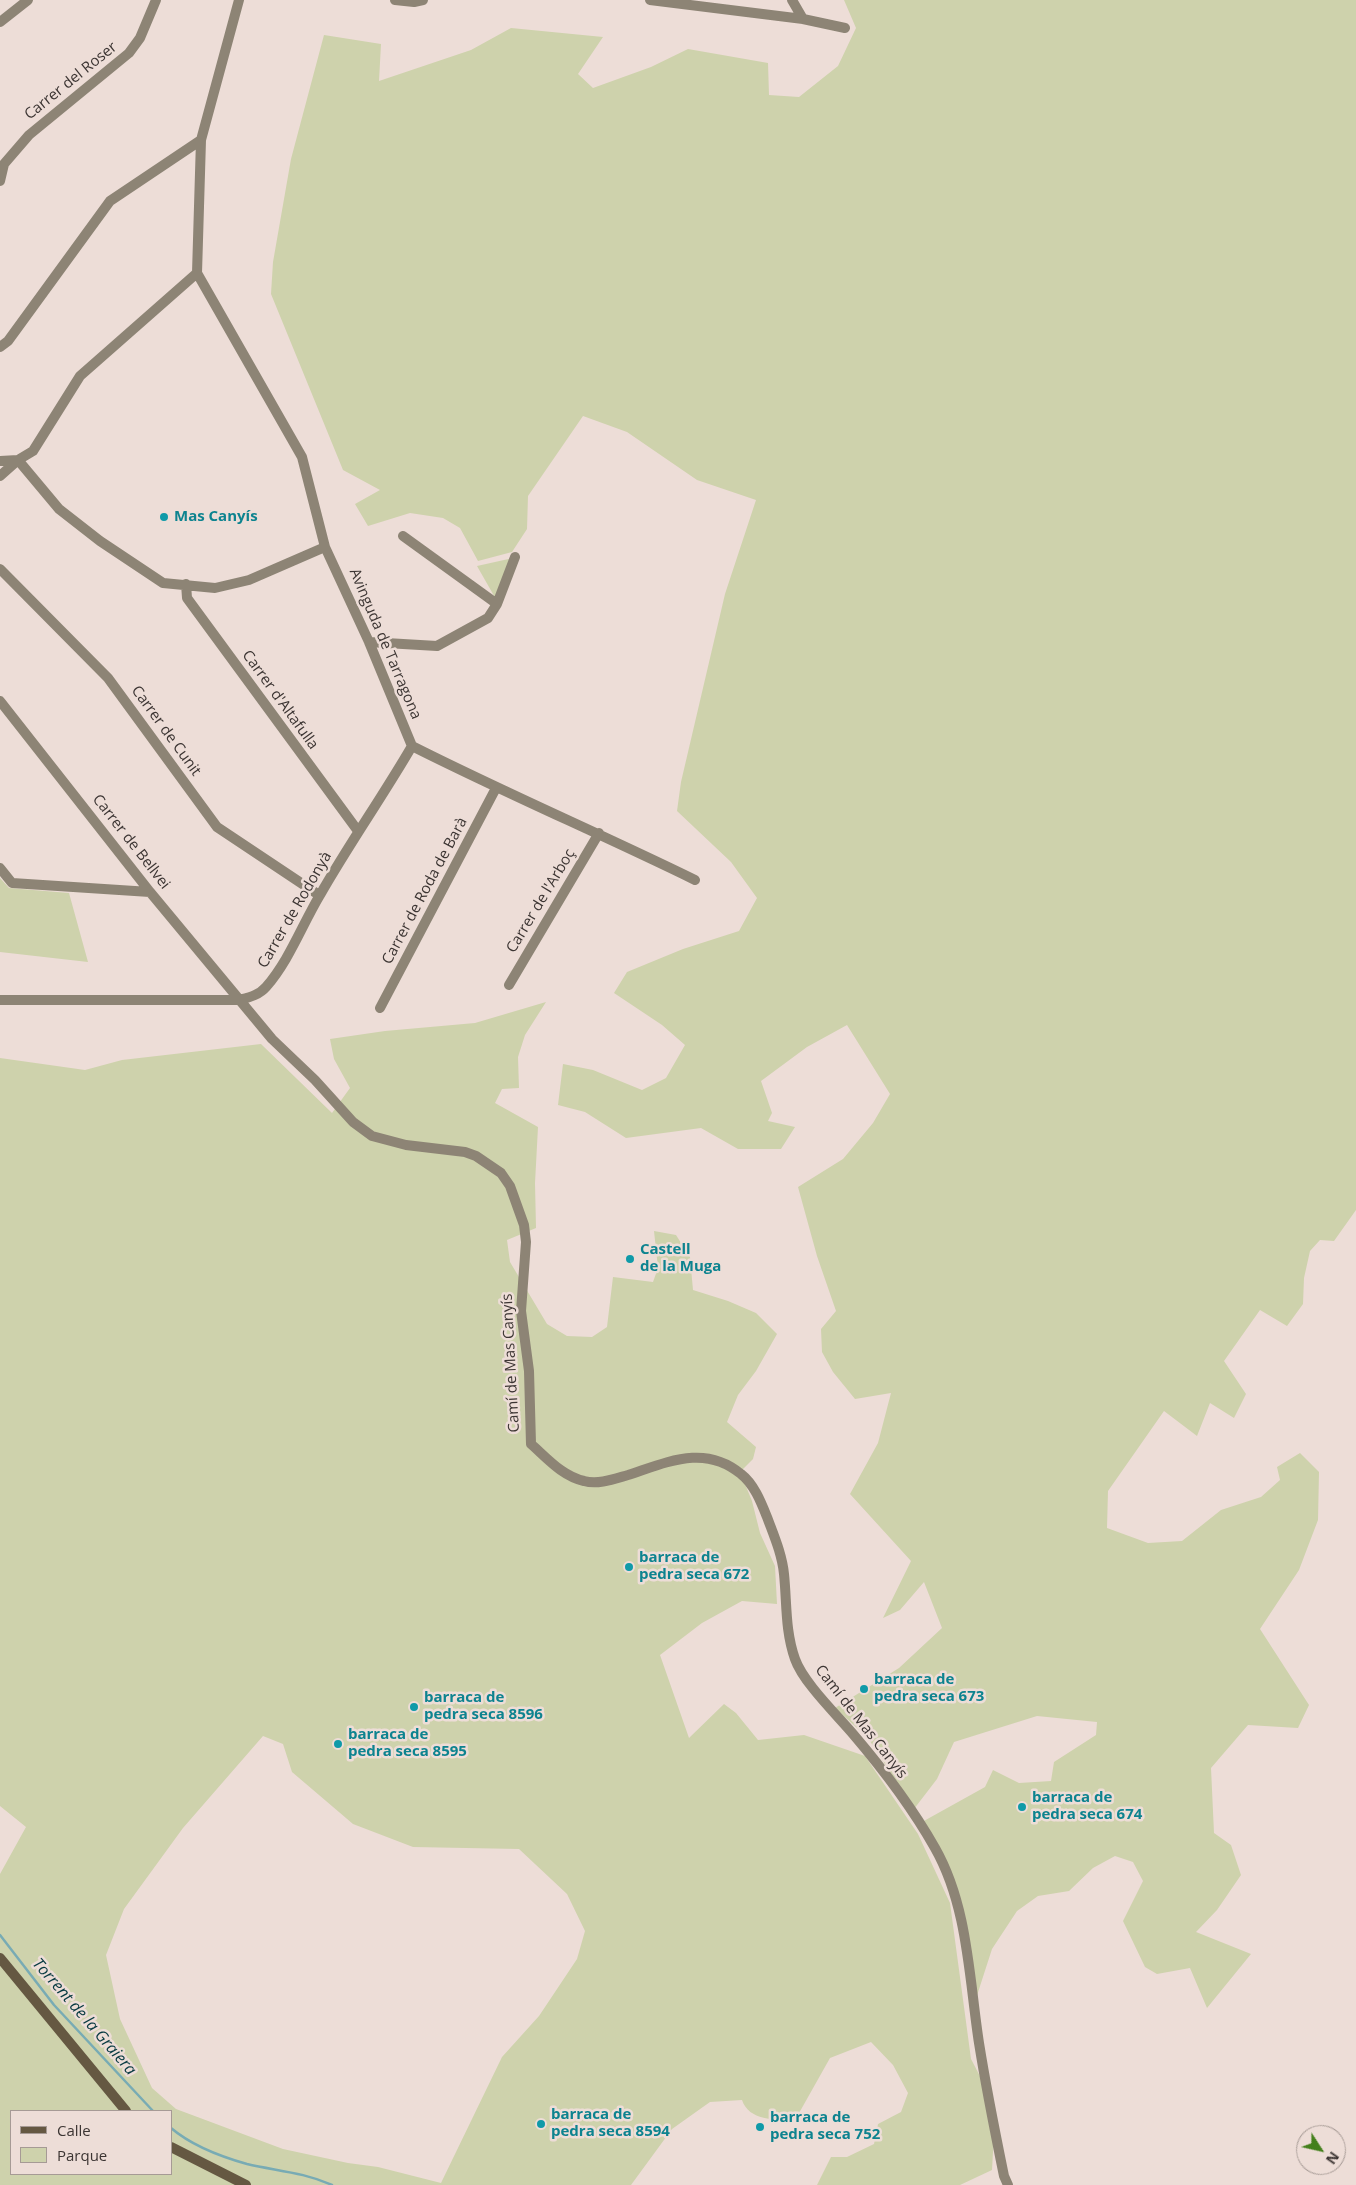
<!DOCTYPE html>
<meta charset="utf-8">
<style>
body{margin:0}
#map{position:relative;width:1356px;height:2185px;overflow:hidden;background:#edddd7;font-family:"Open Sans",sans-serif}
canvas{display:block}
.legend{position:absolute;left:10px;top:2110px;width:162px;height:65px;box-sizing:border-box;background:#edddd7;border:1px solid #a69a95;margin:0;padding:6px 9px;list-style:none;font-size:15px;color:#3c3533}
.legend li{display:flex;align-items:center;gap:10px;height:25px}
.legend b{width:25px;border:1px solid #a69a95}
.north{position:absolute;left:1296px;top:2125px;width:50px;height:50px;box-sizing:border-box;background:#edddd7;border:1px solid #a69a95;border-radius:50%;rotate:125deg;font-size:14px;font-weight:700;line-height:20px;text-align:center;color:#3c3533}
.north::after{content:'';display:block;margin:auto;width:18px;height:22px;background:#44801c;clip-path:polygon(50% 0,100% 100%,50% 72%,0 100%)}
</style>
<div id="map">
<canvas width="1356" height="2185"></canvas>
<ul class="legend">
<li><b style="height:6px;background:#655842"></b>Calle</li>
<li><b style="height:14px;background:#ced2ac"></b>Parque</li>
</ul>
<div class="north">N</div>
</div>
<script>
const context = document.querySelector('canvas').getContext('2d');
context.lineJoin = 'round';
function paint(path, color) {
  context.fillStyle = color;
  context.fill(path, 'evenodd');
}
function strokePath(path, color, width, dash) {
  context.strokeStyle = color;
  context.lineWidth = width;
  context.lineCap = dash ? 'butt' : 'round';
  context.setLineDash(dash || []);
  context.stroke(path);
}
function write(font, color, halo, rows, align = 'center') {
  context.font = font + ' "Open Sans",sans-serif';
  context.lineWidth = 5;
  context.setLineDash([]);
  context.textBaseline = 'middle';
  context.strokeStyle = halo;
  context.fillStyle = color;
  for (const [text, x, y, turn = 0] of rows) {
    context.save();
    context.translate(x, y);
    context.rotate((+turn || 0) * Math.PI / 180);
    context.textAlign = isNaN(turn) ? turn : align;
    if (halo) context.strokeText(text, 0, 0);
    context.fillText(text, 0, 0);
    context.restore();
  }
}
paint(new Path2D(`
 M844 0H1356V1210L1334 1241 1320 1240 1310 1251 1304 1278 1303 1304 1287 1326 1260 1310 1224 1361 1246 1394 1234 1418 1210 1403 1197 1436 1164 1411 1108 1491 1107 1528 1148 1543 1182 1541 1221 1510 1261 1497 1280 1480 1277 1467 1300 1453 1319 1472 1318 1520 1299 1570 1260 1629 1309 1705 1298 1728 1248 1725 1211 1768 1214 1833 1231 1845 1241 1875 1217 1910 1196 1932 1251 1954 1207 2008 1190 1968 1157 1974 1145 1967 1123 1921 1143 1881 1133 1862 1115 1856 1093 1868 1069 1891 1038 1896 1017 1911 992 1949 971 2014 958 1898 922 1822 985 1787 993 1770 1019 1783 1051 1781 1054 1762 1096 1735 1097 1722 1037 1716 954 1742 937 1779 914 1809 868 1738 835 1708 899 1668 942 1628 924 1582 900 1610 883 1618 911 1561 850 1494 878 1443 891 1393 855 1399 833 1372 822 1352 821 1329 836 1311 817 1256 798 1187 843 1159 873 1123 890 1094 847 1025 807 1047 761 1081 772 1113 768 1121 795 1127 781 1149H738L701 1128 626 1138 585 1112 558 1105 563 1064 593 1070 642 1090 666 1078 685 1045 662 1025 614 993 627 972 683 949 739 931 757 898 731 862 677 811 681 782 725 594 756 500 697 480 627 432 583 416 528 496 527 529 512 552 478 561 460 528 443 518 410 513 368 526 355 504 380 490 343 470 271 294 273 262 291 159 324 35 381 44 379 81 471 50 511 28 603 37 578 74 593 88 651 67 688 49 768 63 769 95 799 97 838 66 856 28Z
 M513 558 497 601 477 566Z
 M0 878 9 888 69 893 88 962 0 952Z
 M546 1002 525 1035 518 1057 519 1088 502 1089 495 1103 538 1127 535 1183 536 1228 507 1240 510 1262 547 1324 567 1336 592 1337 607 1327 613 1277 653 1282 658 1268 654 1231 676 1235 690 1257 693 1290 728 1301 756 1313 777 1334 756 1371 738 1395 727 1422 756 1447 753 1459 740 1472 752 1501 760 1533 775 1566 777 1604 742 1601 702 1623 660 1655 689 1738 724 1704 736 1713 758 1740 804 1735 865 1756 918 1834 950 1903 971 2059 982 2080 994 2134 992 2170 960 2185H817L831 2157H847L874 2144 878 2124 901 2112 908 2093 893 2065 871 2042 830 2058 794 2122C775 2119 749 2121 742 2100L710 2102 672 2129 631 2185H0V1874L26 1827 0 1806V1058L85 1070 122 1060 261 1044 332 1113 350 1088 334 1059 330 1039 385 1031 475 1023ZM263 1736 283 1744 292 1772 353 1824 413 1847 519 1849 567 1894 585 1931 577 1959 539 2016 502 2057 441 2183 378 2167 348 2163 283 2149 176 2109 152 2088 120 2019 106 1955 124 1909 183 1828ZM11 2111H171V2174H11Z`), '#ced2ac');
strokePath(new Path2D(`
 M0 1935 54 2005 153 2111
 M171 2128C191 2145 222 2157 247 2164 277 2171 303 2172 332 2185`), '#78abb4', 2.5);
strokePath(new Path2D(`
 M395 0 414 2 423 0
 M650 0 803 19 845 28
 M792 0 803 19
 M0 22 28 0
 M0 181 4 164 29 135 129 53 140 38 156 0
 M197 273 302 457 325 547 369 642 412 746C505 793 601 834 695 880
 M197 273 201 140 239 0
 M0 347 8 341 110 201 201 140
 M0 461 18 460 33 451 80 376 197 273
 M0 476 18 460 59 509 100 541 163 583 215 588 249 580 325 547
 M0 569 108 678 217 827 319 895
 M186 584 187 598 358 831
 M497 604 515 557
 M369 642 437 646 488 618 497 604 403 536
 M0 701 150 892 272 1039 315 1080 353 1122 372 1136 406 1145 465 1152 476 1156 501 1173 510 1186 524 1225 526 1242 521 1311 529 1371 531 1444C547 1458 562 1476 584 1481 598 1485 614 1479 628 1475 668 1462 705 1444 741 1474 754 1484 761 1502 767 1517 774 1536 782 1554 784 1574 787 1603 785 1631 795 1659 803 1682 836 1714 853 1734 882 1768 913 1809 935 1848 968 1906 969 1978 979 2043 986 2087 995 2132 1004 2176L1008 2185
 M0 868 12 883 150 892
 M509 985 599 833
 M0 1000H239C250 997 259 995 266 987 289 961 302 925 320 895 349 844 383 796 412 746
 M380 1008 496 788`), '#8d8475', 10);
strokePath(new Path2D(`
 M0 1958 126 2111
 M171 2147 246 2185`), '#655842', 10);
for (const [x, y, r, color] of [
 [164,517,5,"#0f9aa8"],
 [630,1259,5,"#0f9aa8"],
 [629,1567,5,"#0f9aa8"],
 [864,1689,5,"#0f9aa8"],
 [414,1707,5,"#0f9aa8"],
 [338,1744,5,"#0f9aa8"],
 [1022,1807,5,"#0f9aa8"],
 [541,2124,5,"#0f9aa8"],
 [760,2127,5,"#0f9aa8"]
]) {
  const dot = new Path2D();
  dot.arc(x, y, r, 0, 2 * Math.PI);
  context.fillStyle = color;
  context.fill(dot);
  strokePath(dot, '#edddd7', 2);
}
write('15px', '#3c3533', '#edddd7', [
 ["Carrer del Roser",71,81,-39],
 ["Avinguda de Tarragona",385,644,67],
 ["Carrer d'Altafulla",280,700,54],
 ["Carrer de Cunit",166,731,54],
 ["Carrer de Bellvei",131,842,52],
 ["Carrer de Roda de Barà",425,891,-62],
 ["Carrer de l'Arboç",541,901,-59],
 ["Carrer de Rodonyà",295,910,-60],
 ["Camí de Mas Canyís",511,1363,-93],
 ["Camí de Mas Canyís",861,1722,52]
]);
write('bold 15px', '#0d838f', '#edddd7', [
 ["Mas Canyís",174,517],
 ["Castell",640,1250],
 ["de la Muga",640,1267],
 ["barraca de",639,1558],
 ["pedra seca 672",639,1575],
 ["barraca de",874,1680],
 ["pedra seca 673",874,1697],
 ["barraca de",424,1698],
 ["pedra seca 8596",424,1715],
 ["barraca de",348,1735],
 ["pedra seca 8595",348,1752],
 ["barraca de",1032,1798],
 ["pedra seca 674",1032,1815],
 ["barraca de",551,2115],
 ["pedra seca 8594",551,2132],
 ["barraca de",770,2118],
 ["pedra seca 752",770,2135]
], 'left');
write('italic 16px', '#063940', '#edddd7', [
 ["Torrent de la Graiera",84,2017,49]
]);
</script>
